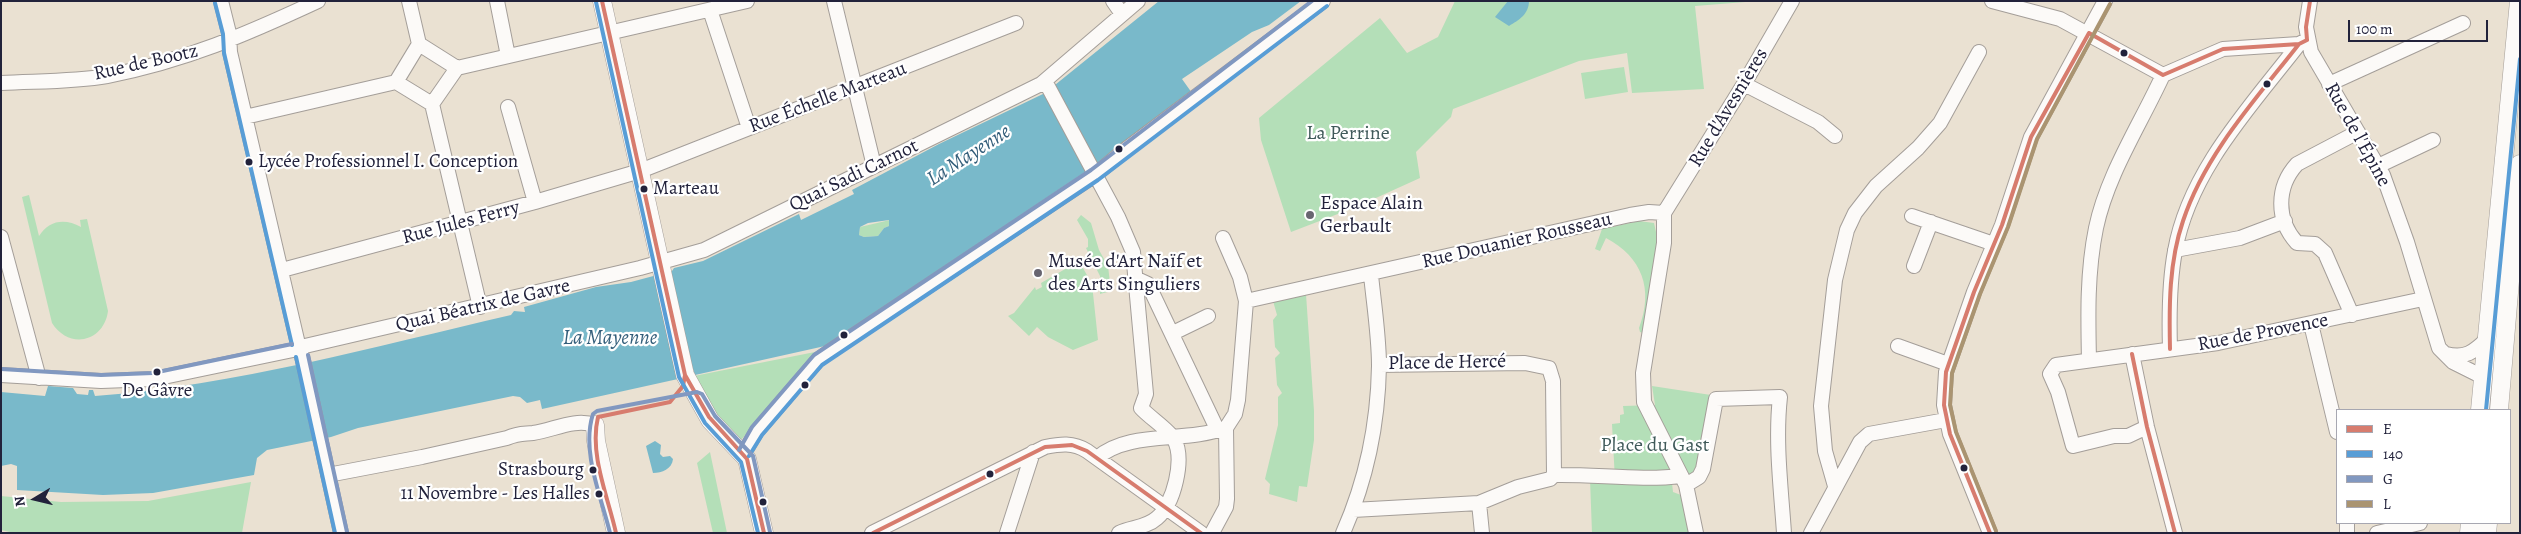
<!DOCTYPE html>
<meta charset="utf-8">
<style>
body{margin:0}
#map{position:relative;width:2521px;height:534px;overflow:hidden;background:#eae1d2;font-family:Alegreya,serif}
canvas{display:block}
.frame{position:absolute;inset:0;border:2px solid #22223b;pointer-events:none}
.legend{position:absolute;left:2336px;top:409px;width:175px;height:115px;box-sizing:border-box;background:#fff;border:1px solid #a7a7b1;margin:0;padding:6px 9px;list-style:none;font-size:15px;color:#22223b}
.legend li{display:flex;align-items:center;gap:10px;height:25px}
.legend b{width:25px;border:1px solid #a7a7b1}
.north{position:absolute;left:10px;top:474px;width:50px;height:50px;-webkit-text-stroke:4px #fff;paint-order:stroke;rotate:261deg;font-size:14px;font-weight:700;line-height:20px;text-align:center;color:#22223b}
.north::after{content:'';display:block;margin:auto;width:18px;height:22px;background:#22223b;clip-path:polygon(50% 0,100% 100%,50% 72%,0 100%)}
.scale{position:absolute;left:2348px;top:20px;width:140px;height:22px;box-sizing:border-box;border:2px solid #22223b;border-top:0;padding-left:6px;font-size:15px;line-height:18px;white-space:nowrap;color:#22223b;-webkit-text-stroke:4px #fff;paint-order:stroke}
</style>
<div id="map">
<canvas width="2521" height="534"></canvas>
<div class="frame"></div>
<ul class="legend">
<li><b style="height:6px;background:#d77c6e"></b>E</li>
<li><b style="height:6px;background:#589dd6"></b>140</li>
<li><b style="height:6px;background:#8198c0"></b>G</li>
<li><b style="height:6px;background:#aa9471"></b>L</li>
</ul>
<div class="north">N</div>
<div class="scale">100 m</div>
</div>
<script>
const context = document.querySelector('canvas').getContext('2d');
context.lineJoin = 'round';
function paint(path, color) {
  context.fillStyle = color;
  context.fill(path, 'evenodd');
}
function strokePath(path, color, width, dash) {
  context.strokeStyle = color;
  context.lineWidth = width;
  context.lineCap = dash ? 'butt' : 'round';
  context.setLineDash(dash || []);
  context.stroke(path);
}
function write(font, color, halo, rows, align = 'center') {
  context.font = font + ' Alegreya,serif';
  context.lineWidth = 4.5;
  context.setLineDash([]);
  context.textBaseline = 'middle';
  context.strokeStyle = halo;
  context.fillStyle = color;
  for (const [text, x, y, turn = 0] of rows) {
    context.save();
    context.translate(x, y);
    context.rotate((+turn || 0) * Math.PI / 180);
    context.textAlign = isNaN(turn) ? turn : align;
    if (halo) context.strokeText(text, 0, 0);
    context.fillText(text, 0, 0);
    context.restore();
  }
}
paint(new Path2D(`
 M1455 1H1758L1695 6 1704 89 1632 93 1627 53 1579 61 1453 109 1451 117 1416 152 1420 178 1356 207 1291 232 1261 140 1259 118 1380 18 1407 53 1438 37Z
 M1624 67 1628 92 1585 99 1581 73Z
 M29 195 39 236C49 220 65 218 81 227L80 220 87 219 108 311C104 342 69 350 52 323L22 197Z
 M1081 215 1091 223 1099 250 1108 266 1111 291 1100 294V276L1086 248 1088 247V239L1077 220Z
 M890 220 889 226 884 228 878 236 864 237 859 235 860 227Z
 M1639 221 1654 223 1658 241 1643 333 1640 332 1639 328C1654 289 1642 257 1606 238L1600 251 1595 249 1602 229Z
 M1079 261 1092 284 1098 340 1073 350 1048 337 1037 327 1029 336 1008 316 1014 313 1035 287 1036 290 1042 287 1041 283Z
 M1306 294 1314 411V440L1307 487 1299 486 1297 502 1269 494 1270 484 1265 479 1278 425V397L1282 393 1277 385 1275 358 1280 353 1275 347 1273 320 1277 315 1273 301Z
 M815 352 804 369 741 440H738L724 428 694 376Z
 M1652 386 1711 395 1696 472 1672 483 1673 492 1681 495 1689 533H1592L1590 479 1615 480 1612 424 1620 423V415L1624 414 1623 406 1655 405Z
 M710 452 727 533H713L697 463Z
 M251 482 242 533H14L1 530V496L61 502 148 501Z`), '#b4dfb8');
paint(new Path2D(`
 M1159 1H1301L1269 25 1252 32 1182 79 1192 93 1099 163 1093 162 1085 168V172L825 346 695 375 693 369 678 379 542 409 540 400 527 403 520 397 513 396 358 428 331 437 267 450 257 458 254 475 153 493 103 495 17 490V466L11 464 1 466V392L45 396 48 386 73 388 77 394 88 395 89 390H93L95 396C236 385 373 347 511 315L514 311 525 312 524 307 596 287 631 282 672 271 674 268 703 261 799 214 801 220 805 218 854 194 852 190 939 144 1045 93ZM889 220V226L884 228 878 236 864 237 859 235 860 227 868 223Z
 M1508 1H1529C1529 14 1519 20 1509 26L1495 17Z
 M655 441 661 445 660 454 663 457 670 456 673 459C672 469 662 473 653 473L646 446Z`), '#79b9ca');
const minor = new Path2D(`
 M221 1 229 33 230 52 298 344
 M409 1 419 44
 M497 1 508 56
 M834 1 874 166
 M1113 1 1122 14
 M1992 1 2060 19 2163 75 2223 49 2299 44
 M2310 1 2306 27 2311 52 2383 175 2407 242 2439 348 2453 362 2483 377
 M710 10 749 128
 M419 44 457 68 432 104 396 82Z
 M457 68 747 1
 M1045 81 1118 217 1133 252 1146 394 1141 408C1149 417 1169 430 1174 439 1185 459 1174 504 1157 518 1146 528 1131 527 1119 533
 M1 83C36 81 73 82 107 76 185 61 247 34 318 1
 M1744 84 1818 122 1835 136
 M2329 84 2463 23
 M432 104 480 307
 M508 107 535 202
 M245 117 396 82
 M2378 166 2433 140
 M1664 213V243L1643 373 1644 402 1686 485 1696 533
 M1664 213 1744 84 1792 1
 M1912 216 1994 244
 M1 237 39 378
 M1223 238 1240 277 1246 301 1238 400 1235 414 1226 428
 M2175 250 2240 238 2285 221
 M1914 266 1931 222
 M282 270 535 202 640 171 1016 23
 M1135 278 1148 284 1218 431
 M1246 301 1630 215 1649 212 1664 213
 M2352 315 2325 253 2315 244 2297 243C2276 220 2276 187 2297 164L2358 132
 M2311 324 2337 432
 M1173 333 1208 316
 M305 346 640 268 704 250 1041 84 1138 1
 M1898 346 1948 364
 M2170 349C2169 316 2169 283 2175 251 2189 171 2251 106 2299 44L2307 40
 M2132 354 2147 427 2175 533
 M2446 354C2465 359 2474 352 2487 339
 M302 356 341 533
 M2089 360C2088 316 2087 272 2096 228 2107 175 2140 125 2163 75
 M1379 365 1525 363 1549 368 1553 381 1554 475
 M1 375 101 381 154 379 293 350
 M2147 427 2128 436H2114L2073 446 2058 392 2050 374 2056 365 2218 343 2423 299
 M744 453 757 431 818 360 829 352 1095 175 1125 150 1323 1
 M1097 458C1129 430 1185 443 1225 428
 M328 475 422 457 507 438C518 433 523 434 533 433 554 430 574 418 595 425
 M1554 475C1596 474 1640 481 1681 476
 M1686 485 1699 477 1703 469 1716 399 1780 397C1775 442 1781 488 1784 533
 M1835 486 1825 451 1821 406 1835 280 1847 230 1855 213 1876 186 1918 148 1940 123 1979 52
 M1479 503 1482 533
 M1353 510 1479 503 1518 487 1550 479 1554 475
 M2347 523V533
 M872 533 1045 447C1060 444 1073 442 1087 451L1201 533
 M1007 533 1033 452
 M1212 533 1226 507 1227 499 1226 428
 M1343 533C1366 481 1378 423 1379 366 1379 336 1374 305 1371 275
 M1811 533 1860 442 1869 434 1946 420
 M1990 533 1950 434 1944 405 1946 372 1974 292 2002 225 2031 137 2105 1
 M2377 533 2420 523`);
const major = new Path2D(`
 M602 1 685 375 710 420 747 459 764 533
 M2480 410 2519 1
 M2499 410 2520 164
 M595 425 596 441 616 533
 M2469 533 2470 523
 M2487 533 2488 523`);
strokePath(minor, '#a49e99', 16);
strokePath(major, '#a49e99', 19);
strokePath(minor, '#fcfaf8', 14);
strokePath(major, '#fcfaf8', 18);
strokePath(new Path2D(`
 M602 1 685 375 683 386 670 402 598 417C589 454 608 497 616 533
 M2089 33 2163 75 2223 49 2299 44
 M2307 40 2306 27 2310 1
 M2170 349C2169 306 2169 262 2183 221 2205 154 2256 99 2299 44L2307 40
 M2132 354 2147 427 2175 533
 M681 357 685 375 709 417 747 459 764 533
 M873 533 1045 447 1072 445 1087 451 1201 533
 M1990 533 1950 434 1944 405 1946 372 1974 292 2002 225 2031 137 2089 33`), '#d77c6e', 4);
strokePath(new Path2D(`
 M596 2 679 377 705 423 741 462 758 533
 M215 3 223 34 224 53 292 345
 M296 357 335 533
 M2486 410 2520 59
 M749 456 762 435 822 365 1098 180 1327 6`), '#589dd6', 4);
strokePath(new Path2D(`
 M308 355 347 532
 M1 369 101 375 153 373 292 344
 M739 450 752 427 814 355 1091 170 1312 1
 M610 533C601 496 581 451 593 414L597 411 697 392 702 394 715 416 753 456 770 532`), '#8198c0', 4);
strokePath(new Path2D(`
 M1996 531 1956 432 1950 405 1952 373 1980 294 2008 227 2037 139 2110 4`), '#aa9471', 4);
for (const [x, y, r, color] of [
 [2124,53,4.5,"#22223b"],
 [2267,84,4.5,"#22223b"],
 [1119,149,4.5,"#22223b"],
 [249,162,4.5,"#22223b"],
 [644,189,4.5,"#22223b"],
 [1310,215,5,"#686570"],
 [1038,273,5,"#686570"],
 [844,335,4.5,"#22223b"],
 [157,372,4.5,"#22223b"],
 [805,385,4.5,"#22223b"],
 [1964,468,4.5,"#22223b"],
 [593,470,4.5,"#22223b"],
 [990,474,4.5,"#22223b"],
 [599,494,4.5,"#22223b"],
 [763,502,4.5,"#22223b"]
]) {
  const dot = new Path2D();
  dot.arc(x, y, r, 0, 2 * Math.PI);
  context.fillStyle = color;
  context.fill(dot);
  strokePath(dot, '#fff', 2);
}
write('19px', '#22223b', '#fff', [
 ["Lycée Professionnel I. Conception",258,162],
 ["Marteau",653,189],
 ["De Gâvre",157,391,"center"],
 ["Strasbourg",584,470,"right"],
 ["11 Novembre - Les Halles",590,494,"right"]
], 'left');
write('20px', '#22223b', '#fff', [
 ["Rue de Bootz",146,63,-13],
 ["Rue Échelle Marteau",828,98,-21],
 ["Rue d'Avesnières",1729,108,-59],
 ["Rue de l'Épine",2357,135,61],
 ["Quai Sadi Carnot",854,176,-26],
 ["Rue Jules Ferry",461,223,-15],
 ["Rue Douanier Rousseau",1517,241,-13],
 ["Quai Béatrix de Gavre",483,306,-13],
 ["Rue de Provence",2263,333,-11],
 ["Place de Hercé",1447,363,-1]
]);
write('20px', '#405a5a', '#fff', [
 ["La Perrine",1348,134],
 ["Place du Gast",1655,446]
]);
write('20px', '#22223b', '#fff', [
 ["Espace Alain",1320,204],
 ["Gerbault",1320,227],
 ["Musée d'Art Naïf et",1048,262],
 ["des Arts Singuliers",1048,285]
], 'left');
write('italic 21px', '#335e7a', '#fff', [
 ["La Mayenne",969,156,-33],
 ["La Mayenne",610,339]
]);
</script>
